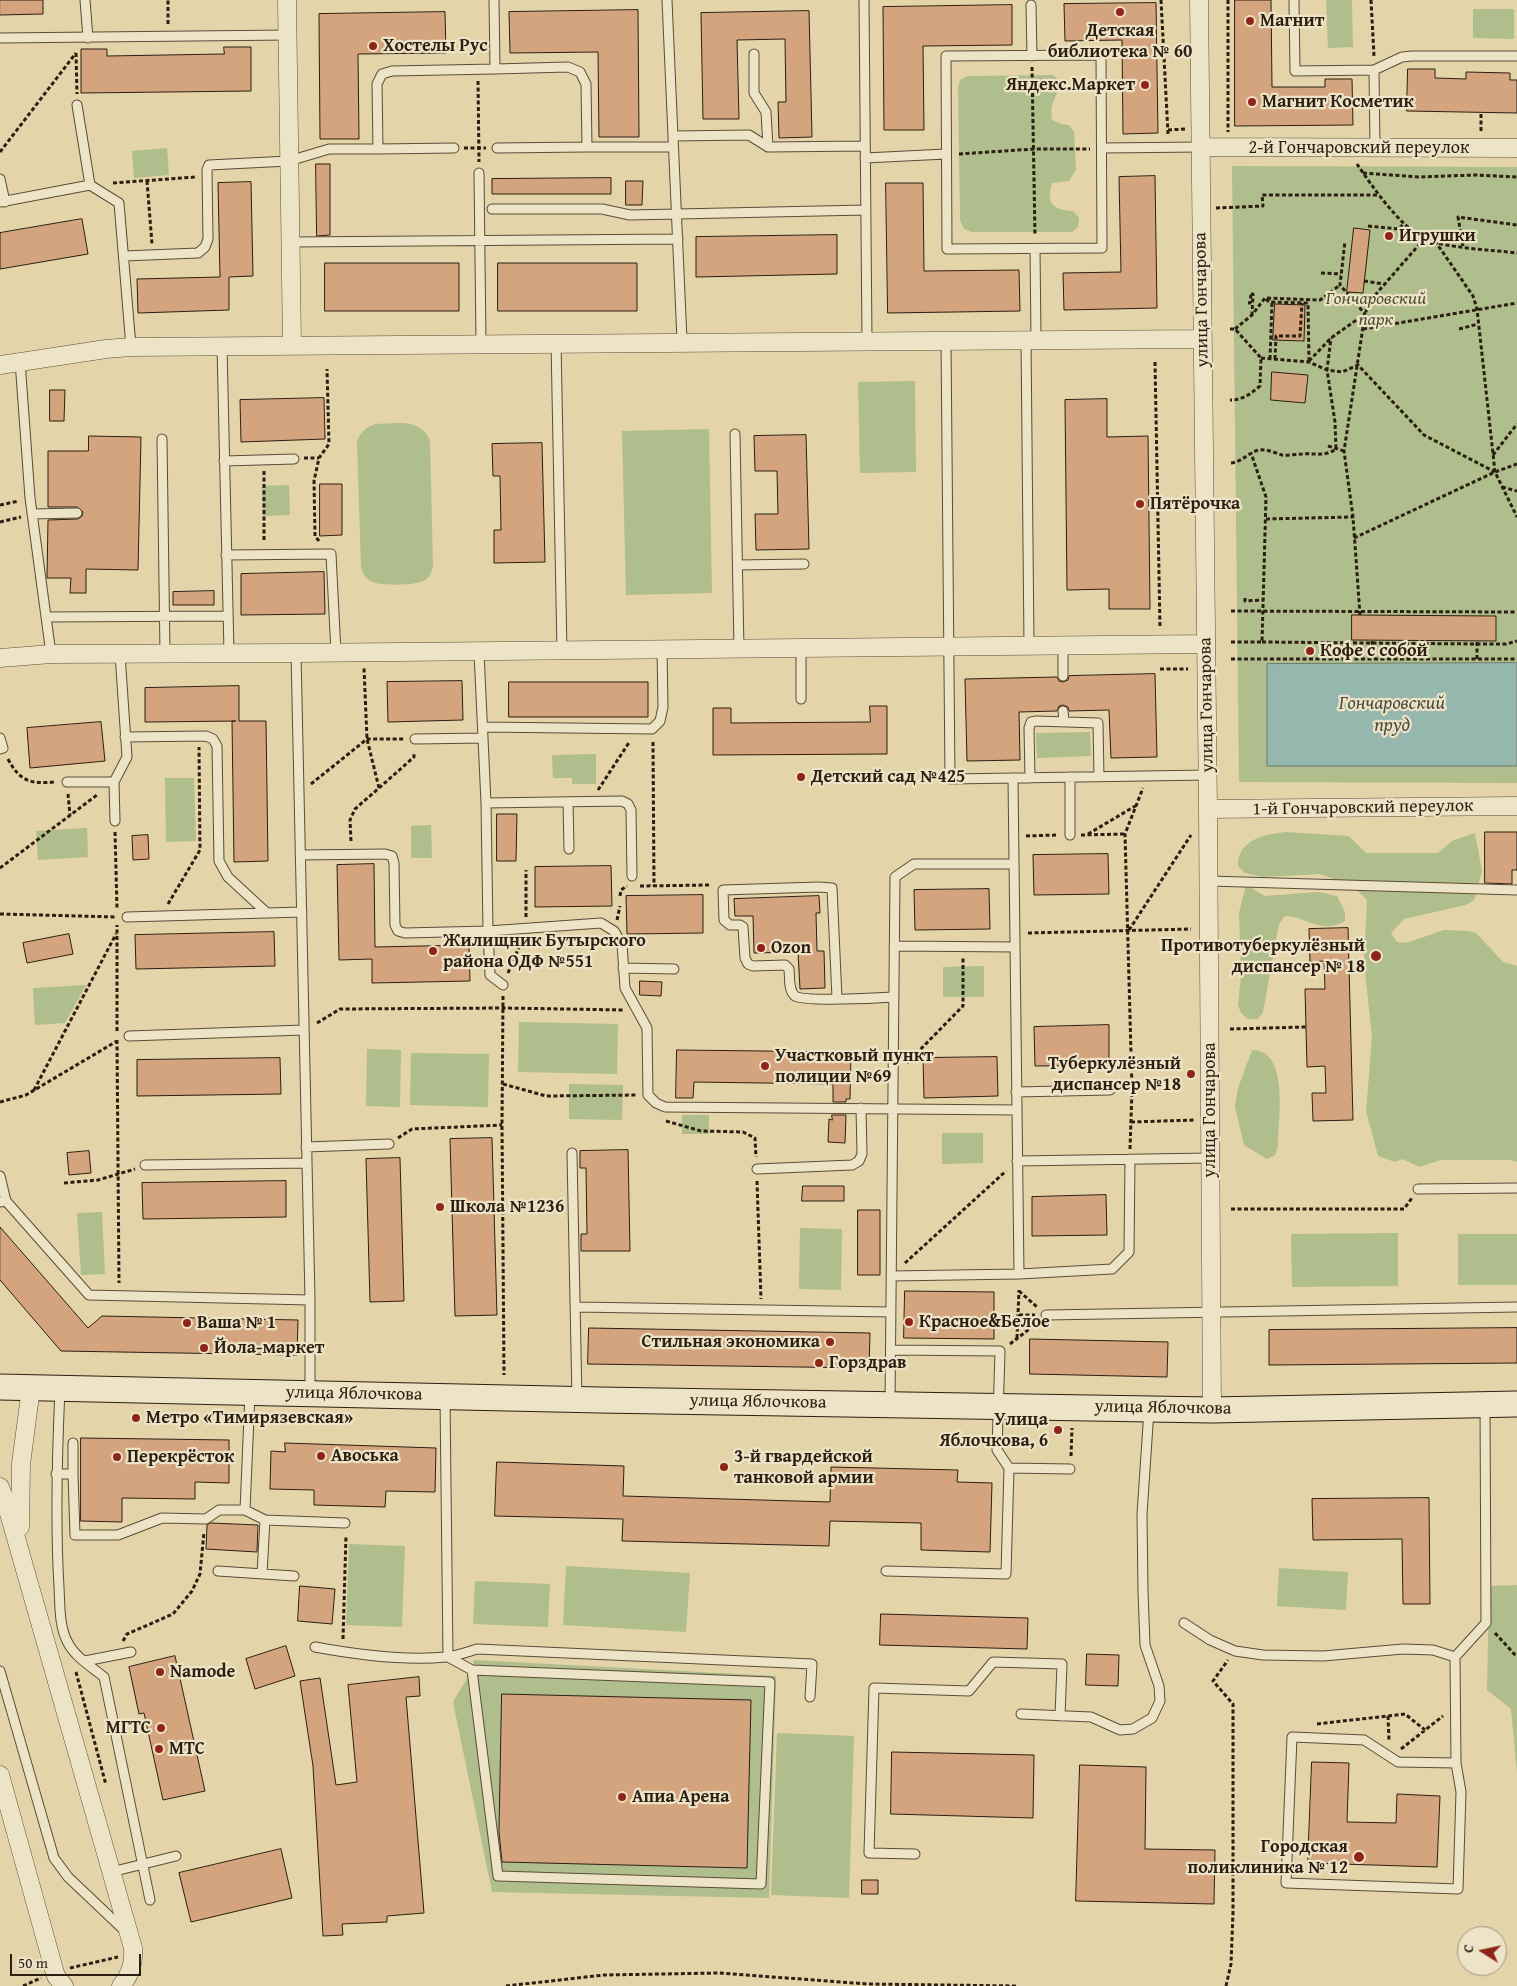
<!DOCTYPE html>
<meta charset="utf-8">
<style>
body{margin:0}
#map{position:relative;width:1517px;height:1986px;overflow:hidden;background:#e4d4a9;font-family:"Gentium Book Plus",serif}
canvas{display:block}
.north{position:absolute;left:1457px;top:1926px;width:50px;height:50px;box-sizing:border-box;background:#ede3c7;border:1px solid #a0947f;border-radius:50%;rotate:280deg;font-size:14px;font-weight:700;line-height:20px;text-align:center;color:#2d1e12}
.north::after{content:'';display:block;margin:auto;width:18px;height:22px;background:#8f2418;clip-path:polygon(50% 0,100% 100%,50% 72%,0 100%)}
.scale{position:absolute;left:10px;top:1954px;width:131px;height:22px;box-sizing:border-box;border:2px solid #2d1e12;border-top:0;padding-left:6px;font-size:15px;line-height:18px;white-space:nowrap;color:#2d1e12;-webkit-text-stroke:4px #ede3c7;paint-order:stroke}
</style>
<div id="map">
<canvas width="1517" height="1986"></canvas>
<div class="north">С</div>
<div class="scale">50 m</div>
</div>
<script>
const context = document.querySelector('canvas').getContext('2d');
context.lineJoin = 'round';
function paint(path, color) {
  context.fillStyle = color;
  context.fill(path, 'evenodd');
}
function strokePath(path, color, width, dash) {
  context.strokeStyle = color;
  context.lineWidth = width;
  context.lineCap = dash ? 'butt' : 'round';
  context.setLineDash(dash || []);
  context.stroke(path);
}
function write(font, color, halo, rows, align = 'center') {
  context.font = font + ' "Gentium Book Plus",serif';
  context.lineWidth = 4.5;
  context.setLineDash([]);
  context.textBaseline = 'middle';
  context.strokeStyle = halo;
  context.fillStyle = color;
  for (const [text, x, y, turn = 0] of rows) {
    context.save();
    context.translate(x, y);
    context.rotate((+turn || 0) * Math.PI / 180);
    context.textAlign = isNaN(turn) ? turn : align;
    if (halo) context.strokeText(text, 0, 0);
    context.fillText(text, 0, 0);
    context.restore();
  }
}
paint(new Path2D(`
 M1326 0H1352L1353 47 1328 48Z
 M1473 9H1514V39L1473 38Z
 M1053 75 1060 81C1058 99 1049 100 1052 120L1061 124 1069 125 1074 132 1076 170 1069 181 1052 183C1046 203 1052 210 1073 211L1079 218 1078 227 1072 232H972L964 229 960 220 958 88 960 80 968 76Z
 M167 148 169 175 134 178 132 151Z
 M1232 166 1517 167V783L1239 782Z
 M915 381 916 472 860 473 858 382Z
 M375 424C396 424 419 417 430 440L433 567C431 572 430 577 425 580 417 586 378 586 370 581 365 577 363 573 361 568L357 441C361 432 365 428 375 424Z
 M709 429 712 593 626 595 622 431Z
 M289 485 290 515 263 516 262 486Z
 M1090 732 1091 756 1037 758 1036 733Z
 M596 754V784H572V778H553L552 755Z
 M165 778H194L196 841 166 842Z
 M431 825 432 858H411V826Z
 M87 828 88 857 38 860 36 831Z
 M1286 832 1349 836 1366 853H1438L1452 841 1475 833 1482 871 1474 900 1466 905 1404 919 1391 933 1397 942 1406 943 1444 930 1467 931 1476 933 1503 962 1517 966V1162L1510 1160H1441L1419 1167 1403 1159 1395 1162 1378 1156 1366 1111 1372 1038 1364 961 1367 900 1354 887 1320 874 1263 877 1245 873 1238 866C1237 840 1265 834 1286 832Z
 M1246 885 1265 896 1318 892 1337 896 1345 912V921C1322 935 1305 916 1285 916L1279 924 1263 1012 1258 1019H1248L1241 1013 1238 1005 1241 976 1239 913Z
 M984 966V997H943V967Z
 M86 985 65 1023 35 1025 33 988Z
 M519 1022 618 1024 617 1074 518 1072Z
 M367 1049 401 1050 400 1107 366 1106Z
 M1252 1050C1290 1050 1278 1120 1278 1146L1275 1155 1267 1159 1244 1145 1235 1107 1238 1088Z
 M411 1053 489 1054 488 1107 410 1105Z
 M569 1084 623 1085 622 1120 569 1119Z
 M682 1115H709V1134H682Z
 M942 1133H983V1163L942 1164Z
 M102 1212 105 1274 81 1275 77 1213Z
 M800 1228 842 1229 841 1290 799 1289Z
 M1398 1233V1286L1292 1287 1291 1234Z
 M1458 1234H1517V1285H1458Z
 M349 1544 405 1546 402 1627 346 1625Z
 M566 1566 690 1573 686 1632 563 1625Z
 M1279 1568 1348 1572 1346 1610 1277 1606Z
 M475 1581 550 1584 548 1627 473 1624Z
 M1517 1585V1773L1511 1709 1487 1690 1489 1586Z
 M474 1660 776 1676 769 1898 492 1892 453 1702 472 1670Z
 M777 1733 854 1736 849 1898 771 1895Z`), '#afbe8c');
const water = new Path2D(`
 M1517 663V766H1267V664Z`);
paint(water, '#96b7ae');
strokePath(water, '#6c7a70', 1);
const building = new Path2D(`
 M0 0H43V14L0 15Z
 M1235 0H1271L1272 87H1325V79H1352L1353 125 1235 126Z
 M1156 3 1158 133 1123 134 1122 40 1065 41 1064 4Z
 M1012 5V45L923 46 924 130H884L883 7Z
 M638 10 639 137H599L598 52 510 53 509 12Z
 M809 11 812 137 779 138 778 102H786L785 39 737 40 739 119H703L701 13Z
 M445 12 446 53 358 54 359 139H320L319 14Z
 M224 47H251V91L81 93V49H107V56L165 55 224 54Z
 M1408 69H1435V78L1466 79V72L1510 73V80H1517V113L1407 111Z
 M316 164H330V235L317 236Z
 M1155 176 1157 308 1064 310 1063 273 1121 272 1119 177Z
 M611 178V194H492V179Z
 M626 181H643L642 205H626Z
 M251 182 253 276 229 277V310L138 313 137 279 220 277 218 183Z
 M886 183H923L924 271 1019 270 1020 311 888 313Z
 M82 219 88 254 0 269V233Z
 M1354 228 1370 230 1363 293 1347 292Z
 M837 235V274L696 277V237Z
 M325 263H459V311H325Z
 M498 263H637V311H498Z
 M1275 304 1305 305 1304 341 1273 340Z
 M1272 372 1308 375 1305 403 1271 400Z
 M50 390H65L64 421H50Z
 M324 398 325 439 241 442 240 400Z
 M1107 399V437L1148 436 1150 609H1109V589L1067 590 1065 400Z
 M806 435 809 549 756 550 755 514H778L777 471H755L754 436Z
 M89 436 141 437 138 570 86 569V593H70L71 578H47L48 520 78 519 82 516 83 512 77 507H48V451H88Z
 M542 443 545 562 494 563V530H501L500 476H493L492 444Z
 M320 484H342V535L320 536Z
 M324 572 325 614 241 615V574Z
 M214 591V605H173V592Z
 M1352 615 1496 616V641L1352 640Z
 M1155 674 1157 757 1111 758 1109 710 1069 711 1068 707 1063 705 1059 706 1057 711 1019 712 1020 760 967 761 965 679 1057 677 1059 681 1063 682 1068 680 1069 676Z
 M462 681 463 720 388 722 387 682Z
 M509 682H648V717H509Z
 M239 686V721H266L268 861 234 862 232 721H236L145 722V688Z
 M870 706H887V754L713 755V708H731V723L870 722Z
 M101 722 105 761 30 768 27 728Z
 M497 814H517L516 861H497Z
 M1485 832H1517V870H1512V884L1485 883Z
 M148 835 149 859 133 860 132 836Z
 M1108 854 1109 894 1034 895 1033 855Z
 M374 864 375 947 469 945 470 981 372 983V959L339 960 337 865Z
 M611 866 612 906 535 907V867Z
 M989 889 990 929 915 930 914 890Z
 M703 895V933L627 934 626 896Z
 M819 896 820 913H816L817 951H824L825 988 800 989 798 952 754 953 753 916H735L734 899Z
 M1348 928 1353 1120 1313 1121 1312 1093H1326L1325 1066 1307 1067 1305 989H1325L1324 961 1310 962 1309 929Z
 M274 932 275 966 136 969 135 935Z
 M69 934 73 954 27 963 23 943Z
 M640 981 662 982 661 996 640 995Z
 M1109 1025V1065L1035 1066 1034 1027Z
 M677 1050 851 1052 850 1099H846V1102H833V1084L694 1082 693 1098H676Z
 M997 1057 998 1096 924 1098 923 1058Z
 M280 1058 281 1094 137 1096V1060Z
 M832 1115H846L845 1143 828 1142 829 1119 832 1120Z
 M492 1138 497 1315 455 1316 450 1139Z
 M628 1150 630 1251H581V1234H587L586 1168H580V1151Z
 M89 1151 91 1173 69 1175 67 1153Z
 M400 1158 404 1301 370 1302 366 1159Z
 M286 1181V1217L143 1219 142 1183Z
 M803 1186H844V1201H802Z
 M1106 1195 1107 1235 1032 1236V1197Z
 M858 1210H880V1275H858Z
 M0 1227 88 1328 102 1316 298 1320 297 1355 61 1351 0 1280Z
 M905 1291 994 1292V1339L904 1338Z
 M589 1328 870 1333 869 1368 588 1364Z
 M1517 1328V1363L1269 1365V1330Z
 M1030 1339 1168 1342 1167 1377 1030 1374Z
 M81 1438 229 1440V1483L195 1482V1499L122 1498V1522L81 1521Z
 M285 1443 436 1448 435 1492 386 1491 385 1507 314 1505V1490L270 1489 271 1451 285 1452Z
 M497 1462 624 1466 623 1496 830 1502 831 1467 958 1470 957 1482 992 1483 990 1552 921 1550V1523L830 1521 829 1546 622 1541 623 1519 495 1516Z
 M1429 1498 1430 1604H1403L1402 1539 1313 1540 1312 1499Z
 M211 1523 258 1525 257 1552 206 1549 207 1525Z
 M300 1586 335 1589 332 1624 298 1621Z
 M881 1614 1028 1618 1027 1649 880 1645Z
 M286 1646 295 1676 255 1689 246 1659Z
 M1087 1654 1119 1655 1118 1686 1086 1685Z
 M175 1656 205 1791 163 1800 144 1713 139 1714 129 1667Z
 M419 1677 420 1696 406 1697 424 1913 387 1916V1922L342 1924 343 1935 323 1936 313 1766 300 1681 320 1678 336 1785 357 1782 348 1685Z
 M502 1694 751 1700 747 1868 502 1862 499 1832Z
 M892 1752 1034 1755 1033 1818 891 1814Z
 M1312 1762 1349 1763 1347 1822 1396 1823 1397 1794 1440 1796 1437 1867 1308 1863Z
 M1080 1765 1146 1767 1145 1849 1215 1850 1214 1904 1076 1901Z
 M281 1849 292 1898 191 1922 179 1873Z
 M862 1880H878V1894H862Z`);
paint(building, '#d4a47f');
strokePath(building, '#2d1e12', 1);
const lane = new Path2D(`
 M85 0 88 38
 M494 0 495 69 568 67 580 72 586 84 587 147H673
 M667 0 682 340
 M864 0 867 341
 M1294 0 1295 71 1374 70 1375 148
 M1031 5 1032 56
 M0 38 288 35
 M754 54V93L766 112 768 147
 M1101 55 1102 248 947 249 946 56Z
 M1374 70 1402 57 1412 56H1517
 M77 105 90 185 119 203 131 347
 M673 136 749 135 768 147 865 146
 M497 148 587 147
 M1102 148 1200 147
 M378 149 454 148
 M865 158 946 154
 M479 173 481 343
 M0 179 5 202
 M0 202 90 185
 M492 209H602L630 215 866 210
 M291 242 678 239
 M1035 249 1036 339
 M124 256 198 253 205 247 208 239 207 170 209 165 289 161 329 149H378L377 84 382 74 392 71 495 69
 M1026 339 1029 646
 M946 341 950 779 1208 775
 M556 342 562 651
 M222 346 229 653
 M20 361 30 498 51 654
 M735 434 739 650
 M162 439 165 654
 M224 461 294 459
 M32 514 77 513
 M226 555 331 554 336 653
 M738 565 804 564
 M46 617 228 616
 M801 649V699
 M479 652 486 803 488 931 601 923 614 931 622 944 625 988 647 1028 648 1095 656 1103 665 1107 1017 1110
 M296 653 310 1300V1393
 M1063 676V646
 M1063 711 1064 721
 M483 727 652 729 660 721 663 707 662 650
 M125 737 206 736 213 739 217 746 219 861 228 877 267 913
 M0 738 3 748 0 749
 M415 739 483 738
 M1070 777V835
 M1013 778 1019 1274
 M1030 778 1029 728 1031 722 1036 721 1098 723 1099 777
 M67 782H114L127 757 120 654
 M114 782 115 821
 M568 802 569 849
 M486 803 622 801 628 804 631 810 632 876
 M300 855 385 854 392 856 394 863 395 925 398 931 405 933 488 931 490 975 503 985
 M1209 881 1517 890
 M127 917 302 912
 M894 946 1015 947
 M623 968 674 969
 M837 998 832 888 819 887 723 890 724 920 730 925H740L743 927 745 958 748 964 753 966 785 965 789 969C790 978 788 990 795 996 804 1002 878 998 894 997
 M129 1036 304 1030
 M1016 1092 1110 1090
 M306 1147 389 1144
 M572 1153 577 1399
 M1017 1161 1211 1158
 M145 1165 307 1163
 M757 1169 852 1165 859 1161 862 1154 861 1108
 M0 1176 6 1201
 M1418 1189 1517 1188
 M0 1202 6 1201 89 1295 310 1300
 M891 1276 1019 1274 1112 1269 1129 1252 1130 1159
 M576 1307 891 1312
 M1046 1315 1517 1307
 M60 1389C57 1455 55 1521 59 1587 60 1605 59 1627 68 1643 75 1657 92 1667 104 1677L150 1900
 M445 1399 448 1657
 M890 1404 895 877 914 864H1014
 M1009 1468 1070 1469
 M56 1474H73L75 1535H118L162 1518 206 1519 219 1510H245L265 1520 345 1523
 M73 1474V1443
 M245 1510 250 1393
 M218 1571 294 1576
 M886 1571 1006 1574 1009 1468 997 1450 1000 1351 891 1350
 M262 1574 265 1520
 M1184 1623 1210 1640 1235 1651 1263 1655 1323 1656 1403 1649 1433 1650 1455 1657
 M315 1647C358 1655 403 1661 446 1657 456 1656 467 1652 477 1649L812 1664 810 1697
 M448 1657 472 1670 770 1682 761 1884 498 1876 472 1670
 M85 1661 131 1652
 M0 1671 54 1858 68 1877 125 1931
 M1021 1714 1091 1717 1120 1730 1133 1729 1152 1718 1160 1701 1159 1686 1145 1645 1143 1591 1142 1514 1149 1410
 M1456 1763 1398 1762 1364 1740 1292 1737 1286 1883 1458 1889 1461 1792 1456 1763 1455 1657 1486 1623 1485 1405
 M915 1854 869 1853 874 1688 969 1691 993 1662 1062 1664 1060 1716
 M111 1872 176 1856`);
const street = new Path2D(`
 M287 0 292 345
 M1199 0 1208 809 1212 1410
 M1200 147 1517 148
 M0 365 106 349 131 347C488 343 845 340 1202 339
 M0 658 51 654 296 653 1206 644
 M1208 809 1517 806
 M0 1487 8 1510 133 1948C134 1963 131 1974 121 1986
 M20 1527 21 1464 31 1388
 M0 1775 53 1966 56 1976 64 1986`);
const secondary = new Path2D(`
 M0 1387 600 1400 1212 1410 1517 1404`);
strokePath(lane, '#5b4c38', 11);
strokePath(street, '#5b4c38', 19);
strokePath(secondary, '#2d1e12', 27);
strokePath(new Path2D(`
 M1161 0 1168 134
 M1228 0V132
 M1371 0 1374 56
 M168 24V0
 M76 53 77 94
 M1032 67 1035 236
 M478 81 479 162
 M1168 130 1185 129
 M1481 131V113
 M464 148H486
 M0 152 76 53
 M959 154 1034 149H1090
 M1357 164C1372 186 1400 227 1425 239 1445 248 1493 250 1517 253
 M1363 173 1419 177 1475 175 1517 177
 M147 181 152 244
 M113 183 196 177
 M1216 208 1263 206 1262 195H1378
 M1368 226 1399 229 1404 223
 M1435 241 1473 296 1477 309 1495 472 1517 517
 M1463 246 1458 217 1517 225
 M1321 273 1341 274
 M1364 281 1384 284
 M1251 294H1253L1252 314
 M1266 299 1269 302 1308 303 1309 361
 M1248 303H1250L1251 294
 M1230 329H1235L1261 358 1260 386C1250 394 1243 400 1230 400
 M1235 329 1252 315 1265 298 1320 300 1340 285
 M1363 329 1517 303
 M1459 329 1478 324
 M1261 358 1309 362 1327 370 1342 372 1358 365 1424 435 1495 472
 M1270 359 1272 302
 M1275 359 1276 336H1300L1302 303
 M1309 361 1331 338 1365 314 1340 285 1345 241
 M1155 362 1160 627
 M1328 446 1344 451
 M1493 455 1517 424
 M304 458H319
 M1231 463C1242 462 1249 452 1259 450 1268 449 1275 453 1282 455 1288 456 1296 454 1302 454 1314 453 1325 457 1336 449L1335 422 1327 370 1331 338
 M264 471V542
 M1502 487 1517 491
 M0 505 19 501
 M1266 519 1353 517
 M0 522 21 517
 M1354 538 1495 472 1517 464
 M319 541 315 536 314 481 319 458 329 444 327 369
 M1245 598V601L1264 600
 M1231 611 1517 612
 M1360 615 1353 517 1344 451 1365 314 1370 301 1424 239
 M1372 641 1374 659
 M1231 642H1262L1266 497 1251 453
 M1262 642 1477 644H1506L1517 641
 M1231 659H1517
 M1477 659V641
 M1160 669H1188
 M653 742 654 886
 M8 759C20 782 31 784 55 782
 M311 784 367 739H404
 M379 788 414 757V752
 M598 790 630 741
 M68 794 70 815
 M115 832 117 908
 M1088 834 1137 805
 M1081 835 1125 834
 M1026 836 1057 835
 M351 841 350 820 355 809 379 788 367 739 364 668
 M0 868 97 795
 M640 886 711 885
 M620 896 621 890 627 886
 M168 904 200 850 199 747
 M0 914 117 917
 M526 917V870
 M617 920 620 906
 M1129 930 1191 835
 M1028 933 1191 929
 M508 973 522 940
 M503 996 502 1125 504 1375
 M317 1023 340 1009 503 1008 624 1010
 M1230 1029 1306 1027
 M117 1031V925
 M117 1040 119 1283
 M907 1063 963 1006V958
 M503 1084 546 1096 637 1095
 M34 1090 116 934
 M0 1102 26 1095 117 1041
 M666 1121 701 1131 743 1132 755 1138 756 1157
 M1131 1122 1195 1120
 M398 1138 412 1129 502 1125
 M1130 1149 1132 1090 1125 834 1143 788
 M757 1181 761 1299
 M64 1183 98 1180 135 1169
 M1231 1209H1404L1412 1198
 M905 1263 1006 1171
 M1019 1291 1037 1307
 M1019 1315H1035
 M1017 1338 1019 1290
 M1010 1344 1037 1323
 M1071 1456 1072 1428
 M1495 1633 1517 1657
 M343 1639 346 1535
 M123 1641 127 1634 173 1614 192 1591 200 1574 204 1532
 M76 1672 106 1785
 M1388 1716 1389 1740
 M1317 1724 1405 1714 1425 1730
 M1401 1749 1443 1716
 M70 1968 118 1957
 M23 1986 41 1978
 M506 1986 604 1975 719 1973 868 1984 1018 1986
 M1226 1986 1231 1964 1233 1913V1704L1213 1681 1228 1660`), '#2d1e12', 3, [4, 2.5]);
strokePath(lane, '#ede3c7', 9);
strokePath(street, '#ede3c7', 18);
strokePath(secondary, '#ede3c7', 25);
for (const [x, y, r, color] of [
 [1120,12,5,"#8f2418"],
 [1250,21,5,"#8f2418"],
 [373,46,5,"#8f2418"],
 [1145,85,5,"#8f2418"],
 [1252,102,5,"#8f2418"],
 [1389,236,5,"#8f2418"],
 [1140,504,5,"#8f2418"],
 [1310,651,5,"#8f2418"],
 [801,777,5,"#8f2418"],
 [761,948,5,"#8f2418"],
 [433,951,5,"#8f2418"],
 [1376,956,6,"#8f2418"],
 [765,1066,5,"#8f2418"],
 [1191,1074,5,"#8f2418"],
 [440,1207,5,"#8f2418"],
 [909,1322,5,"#8f2418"],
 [187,1323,5,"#8f2418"],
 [830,1342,5,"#8f2418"],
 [204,1348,5,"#8f2418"],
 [819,1363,5,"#8f2418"],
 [136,1418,5,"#8f2418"],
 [1058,1430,5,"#8f2418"],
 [321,1456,5,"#8f2418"],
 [117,1457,5,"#8f2418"],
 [724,1467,5,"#8f2418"],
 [160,1672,5,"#8f2418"],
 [161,1728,5,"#8f2418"],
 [159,1749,5,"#8f2418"],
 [622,1797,5,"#8f2418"],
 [1359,1857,6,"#8f2418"]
]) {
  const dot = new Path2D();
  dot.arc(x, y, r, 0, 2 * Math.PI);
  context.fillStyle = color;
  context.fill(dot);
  strokePath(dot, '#ede3c7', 2);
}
write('bold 18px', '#2d1e12', '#ede3c7', [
 ["Магнит",1260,21],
 ["Детская",1120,31,"center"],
 ["библиотека № 60",1120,52,"center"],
 ["Хостелы Рус",383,46],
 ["Яндекс.Маркет",1135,85,"right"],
 ["Магнит Косметик",1262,102],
 ["Игрушки",1399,236],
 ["Пятёрочка",1150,504],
 ["Кофе с собой",1320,651],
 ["Детский сад №425",811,777],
 ["Жилищник Бутырского",443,941],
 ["района ОДФ №551",443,962],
 ["Противотуберкулёзный",1365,946,"right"],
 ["диспансер № 18",1365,967,"right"],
 ["Ozon",771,948],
 ["Участковый пункт",775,1056],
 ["полиции №69",775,1077],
 ["Туберкулёзный",1181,1064,"right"],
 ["диспансер №18",1181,1085,"right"],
 ["Школа №1236",450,1207],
 ["Красное&Белое",919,1322],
 ["Ваша № 1",197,1323],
 ["Стильная экономика",820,1342,"right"],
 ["Йола-маркет",214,1348],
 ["Горздрав",829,1363],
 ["Метро «Тимирязевская»",146,1418],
 ["Улица",1048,1420,"right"],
 ["Яблочкова, 6",1048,1441,"right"],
 ["Авоська",331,1456],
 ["Перекрёсток",127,1457],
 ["3-й гвардейской",734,1457],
 ["танковой армии",734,1478],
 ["Namode",170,1672],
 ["МГТС",151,1728,"right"],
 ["МТС",169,1749],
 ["Апиа Арена",632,1797],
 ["Городская",1348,1847,"right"],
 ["поликлиника № 12",1348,1868,"right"]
], 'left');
write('18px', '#2d1e12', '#ede3c7', [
 ["2-й Гончаровский переулок",1359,148],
 ["улица Гончарова",1202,300,-91],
 ["улица Гончарова",1207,705,-91],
 ["1-й Гончаровский переулок",1363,808,-1],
 ["улица Гончарова",1210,1110,-90],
 ["улица Яблочкова",354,1394,1],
 ["улица Яблочкова",758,1402,1],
 ["улица Яблочкова",1163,1408,1]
]);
write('italic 18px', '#544e37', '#ede3c7', [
 ["Гончаровский",1376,299],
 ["парк",1376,320]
]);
write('italic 19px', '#4c4c41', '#ede3c7', [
 ["Гончаровский",1392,704],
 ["пруд",1392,726]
]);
</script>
